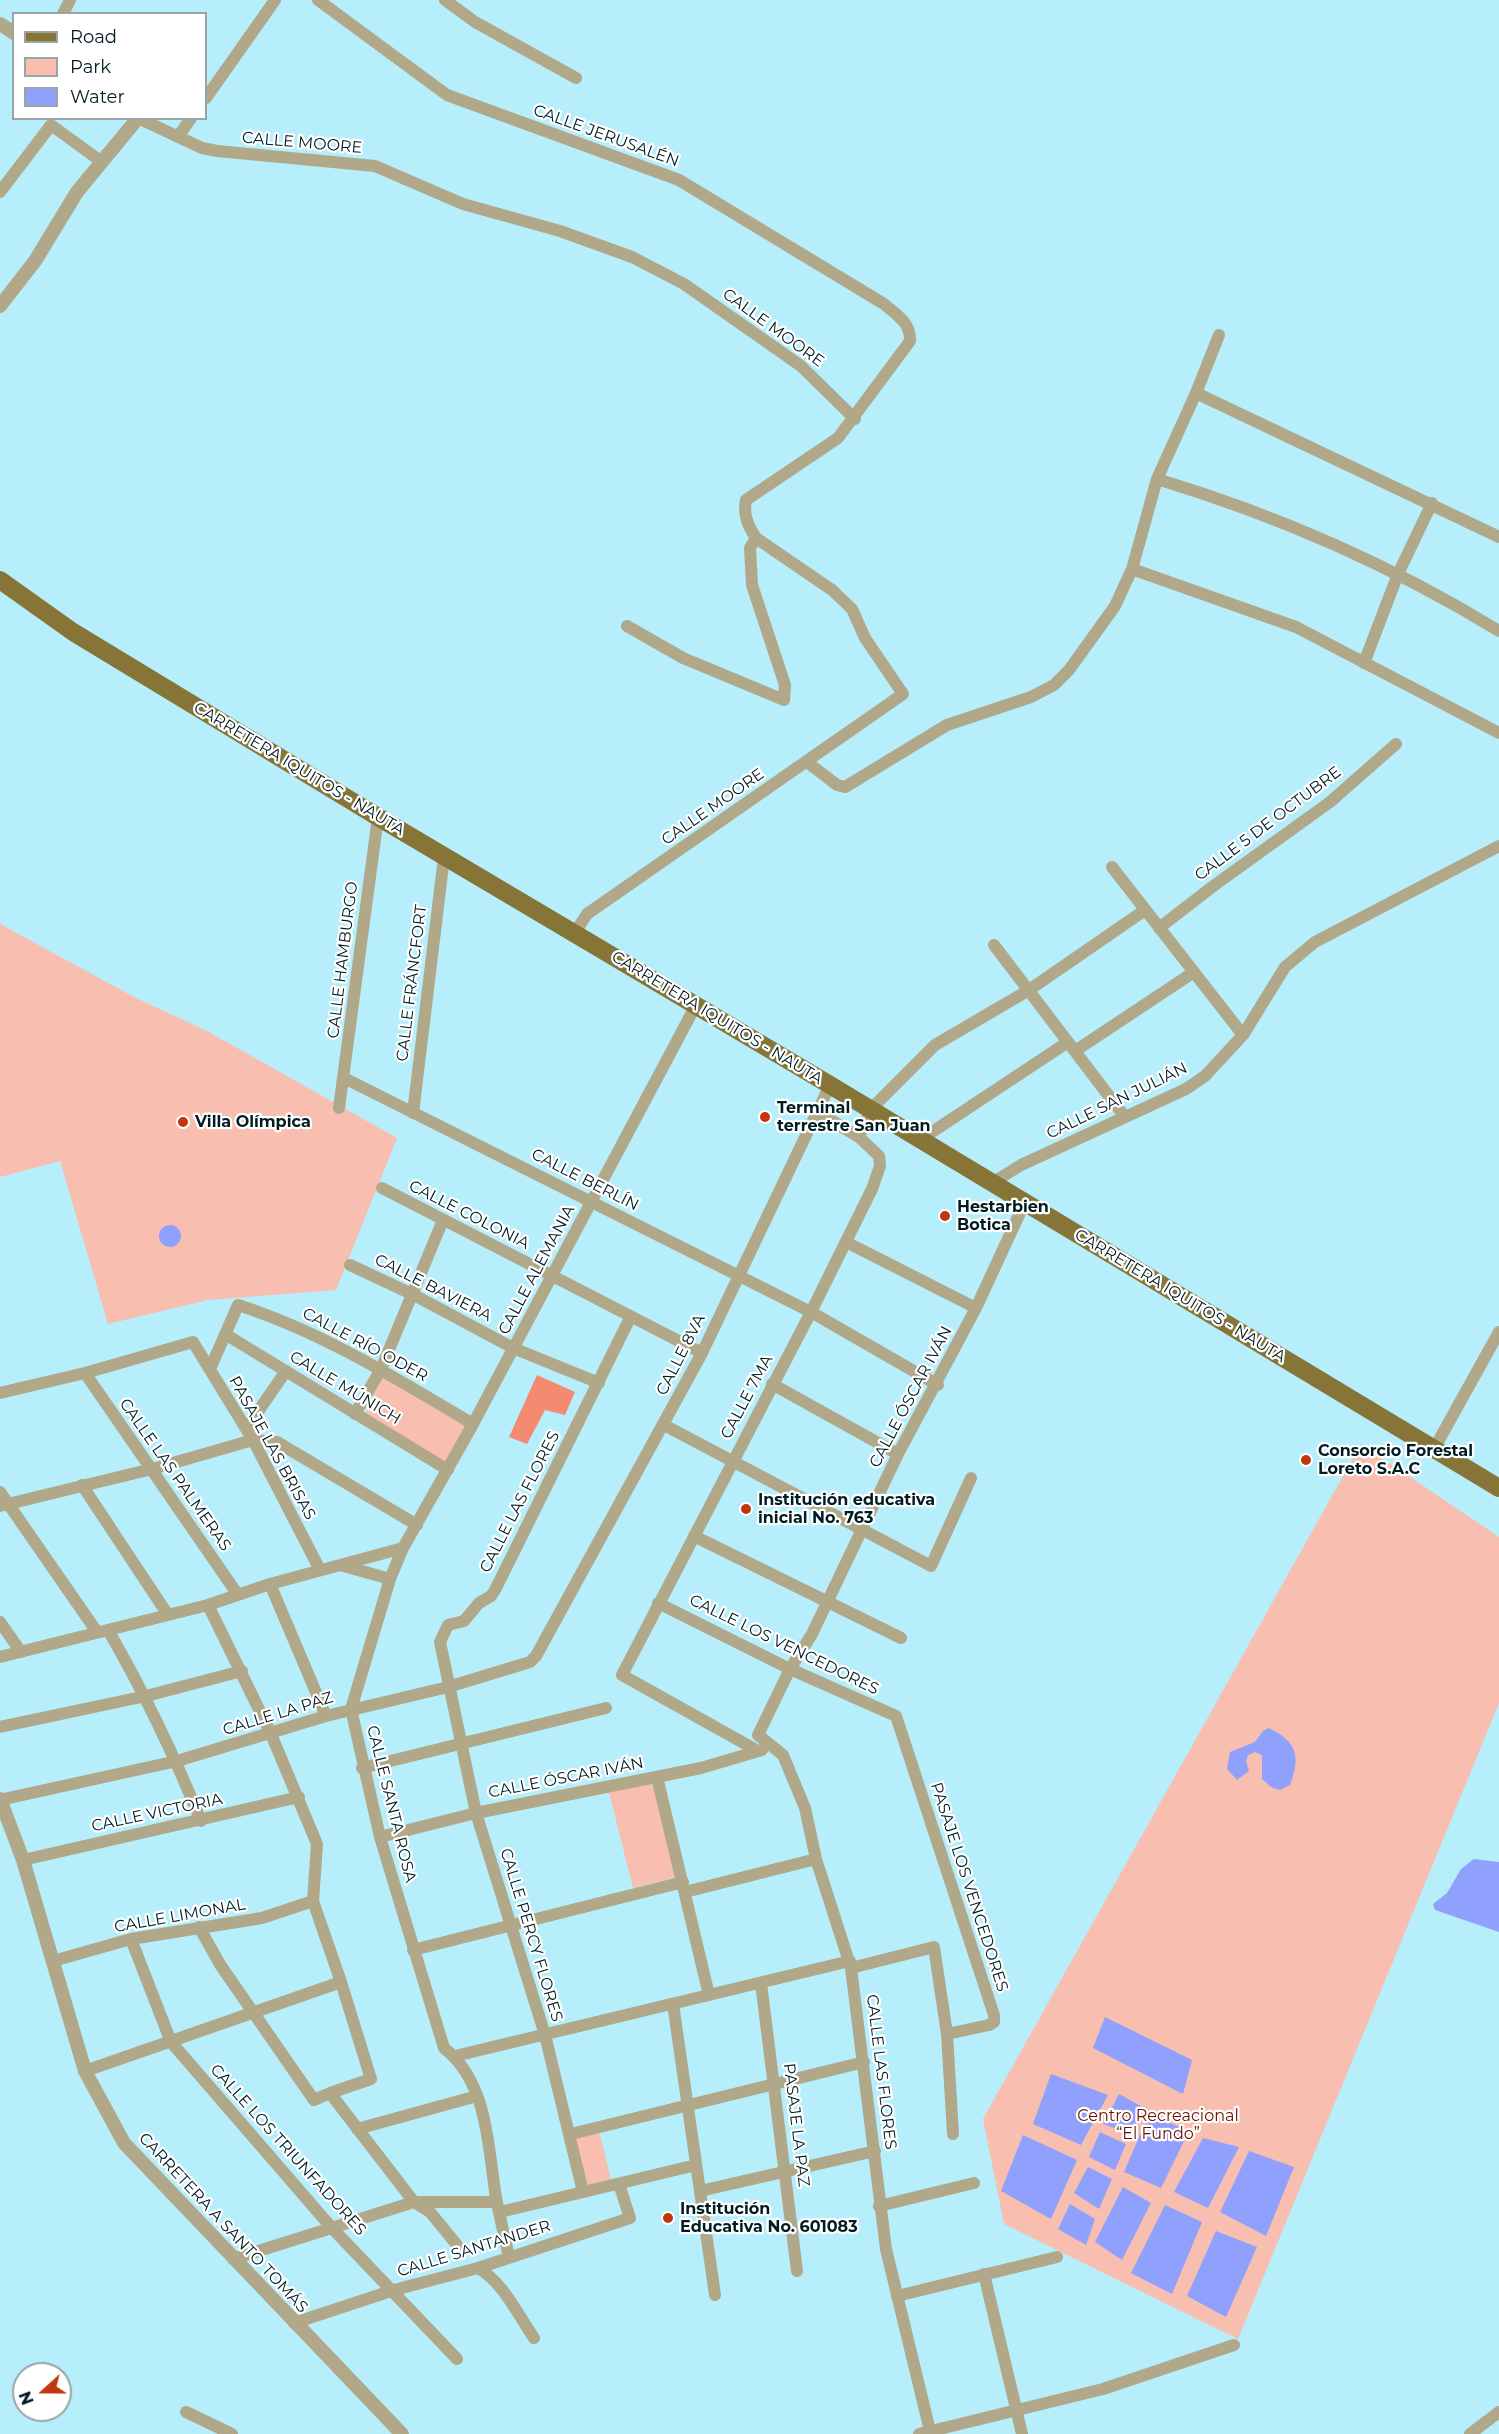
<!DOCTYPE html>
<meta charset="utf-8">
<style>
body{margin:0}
#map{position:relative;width:1499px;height:2434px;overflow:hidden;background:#b6eefc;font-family:Montserrat,sans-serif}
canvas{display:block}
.legend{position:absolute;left:12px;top:12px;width:195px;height:108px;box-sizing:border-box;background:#fff;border:2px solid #99a4a7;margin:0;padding:8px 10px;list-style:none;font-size:18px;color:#001c23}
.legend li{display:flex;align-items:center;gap:12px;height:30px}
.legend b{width:30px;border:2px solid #99a4a7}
.north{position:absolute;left:12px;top:2362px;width:60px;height:60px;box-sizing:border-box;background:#fff;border:2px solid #99a4a7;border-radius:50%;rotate:249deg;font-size:16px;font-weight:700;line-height:24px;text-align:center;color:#001c23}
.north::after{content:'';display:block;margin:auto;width:21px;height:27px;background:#bf360f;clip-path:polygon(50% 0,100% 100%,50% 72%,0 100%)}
</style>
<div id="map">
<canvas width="1499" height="2434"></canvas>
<ul class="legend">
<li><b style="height:8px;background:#867537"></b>Road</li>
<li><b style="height:16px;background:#f8beaf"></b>Park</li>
<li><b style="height:16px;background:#90a0fd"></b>Water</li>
</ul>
<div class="north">N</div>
</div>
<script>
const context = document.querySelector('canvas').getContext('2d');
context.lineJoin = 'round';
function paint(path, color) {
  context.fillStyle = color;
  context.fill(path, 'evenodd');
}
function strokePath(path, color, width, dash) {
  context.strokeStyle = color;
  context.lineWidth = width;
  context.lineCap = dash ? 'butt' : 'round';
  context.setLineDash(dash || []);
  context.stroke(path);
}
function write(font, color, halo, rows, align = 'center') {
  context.font = font + ' Montserrat,sans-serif';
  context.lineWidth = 4.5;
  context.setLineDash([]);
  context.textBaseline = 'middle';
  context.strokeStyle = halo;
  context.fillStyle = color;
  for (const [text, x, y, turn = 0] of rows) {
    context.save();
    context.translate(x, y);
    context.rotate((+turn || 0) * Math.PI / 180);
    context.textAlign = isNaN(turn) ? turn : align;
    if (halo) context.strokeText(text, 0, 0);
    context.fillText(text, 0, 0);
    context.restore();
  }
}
paint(new Path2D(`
 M0 924 134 997 207 1031 397 1138 336 1290 208 1300 108 1324 60 1161 0 1177Z
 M384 1372 474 1426 450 1470 363 1418Z
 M1361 1444 1499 1537V1703L1238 2339 1004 2224 983 2119Z
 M654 1783 676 1877 633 1888 609 1792Z
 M599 2130 611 2180 585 2186 574 2136Z`), '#f8beaf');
paint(new Path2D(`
 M537 1375 575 1392 565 1415 545 1410 527 1444 509 1437Z`), '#f48a70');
paint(new Path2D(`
 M159 1236a11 11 0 1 1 22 0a11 11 0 1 1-22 0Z
 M1269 1728C1297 1742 1301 1756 1290 1785L1280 1790 1271 1787 1262 1779V1755L1255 1752 1248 1755 1246 1761 1249 1771 1237 1780 1227 1769 1230 1752 1255 1742 1263 1731Z
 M1474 1859 1499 1862V1932L1435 1910 1433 1904 1447 1893 1461 1869Z
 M1105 2017 1192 2060 1183 2094 1093 2048Z
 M1051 2074 1108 2095 1081 2145 1033 2124Z
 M1119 2094 1143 2107 1131 2134 1103 2124Z
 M1149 2114 1189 2131 1161 2188 1124 2172Z
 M1100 2132 1126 2144 1115 2170 1089 2157Z
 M1023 2135 1077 2160 1051 2219 1001 2191Z
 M1203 2138 1239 2147 1208 2208 1174 2192Z
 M1249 2151 1294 2167 1266 2236 1220 2212Z
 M1088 2167 1112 2179 1099 2209 1074 2193Z
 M1123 2187 1151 2203 1122 2260 1095 2242Z
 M1070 2204 1095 2219 1086 2245 1058 2229Z
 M1165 2205 1202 2222 1172 2294 1131 2273Z
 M1216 2231 1257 2247 1226 2317 1187 2296Z`), '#90a0fd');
strokePath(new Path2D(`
 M318 0 447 95 679 180 884 304C897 315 911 323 910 341L838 438 746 500C743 515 748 526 756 538L832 590 852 609 865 638 903 694 587 914 574 934
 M445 0 475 22 576 78
 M63 14 70 0
 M206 98 275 0
 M138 118 202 148 217 151 375 166 463 204 560 231 632 257 684 284 801 366 855 419
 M178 137 191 118
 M0 192 51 125 102 162
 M1196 393 1499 537
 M1157 479C1276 515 1393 566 1499 631
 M1132 569 1296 627 1499 733
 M627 626 683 658 784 700 785 685 752 585 750 548 756 538
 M1364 663 1398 574 1432 503
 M807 762 837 785 845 787 947 725 1031 697 1054 685 1069 670 1115 606 1132 569 1157 479 1196 393 1219 335
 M1112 867 1243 1035
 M1159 928 1212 887 1330 802 1396 744
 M994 945 1125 1117
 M1075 1051 1194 972
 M344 1078 811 1312 938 1385
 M339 1108 378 817
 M413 1113 444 857
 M859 1137 871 1109 935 1045 1029 990 1145 910
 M920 1140 1068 1042
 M992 1183 1021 1165 1186 1089 1205 1076 1243 1035 1285 967 1315 942 1499 846
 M382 1188 702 1353
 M846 1242 976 1308
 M350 1265 414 1295 513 1348 599 1383
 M225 1334 448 1470
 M210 1369 238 1305C322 1332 397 1379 473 1424
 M85 1373 238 1595
 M772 1384 898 1454
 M0 1393 85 1373 193 1342 253 1440 320 1570
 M355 1414 381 1369 443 1220
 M664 1425 931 1566 971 1478
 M246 1429 286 1371
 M1434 1449 1499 1332
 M82 1485 168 1615
 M0 1492 97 1632
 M0 1506 152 1469 253 1440 277 1442 417 1525
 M694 1536 901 1638
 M340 1565 390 1579
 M270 1584 326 1716
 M658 1603 790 1669 896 1716 994 2015V2022L989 2025 947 2034
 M0 1622 21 1652
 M108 1630C144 1692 174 1755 201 1821
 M0 1657 208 1605 270 1584 403 1548
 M0 1727 146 1696 242 1671
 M758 1751 622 1675 811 1312 872 1189 880 1166 879 1156 859 1137 817 1112
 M362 1768 606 1708
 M657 1777 709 1995
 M0 1800 177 1761 326 1716 448 1687 530 1662 536 1656 702 1353 830 1085
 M380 1837 476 1813 701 1768 762 1750
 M23 1860 299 1797
 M685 1892 816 1859
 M199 1927 221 1966 314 2100 330 2093 414 2202 430 2212 457 2245
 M131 1939 171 2042 331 2227 457 2359
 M413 1950 683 1882
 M53 1961 131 1939 262 1918 313 1901
 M851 1968 934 1947 947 2034 953 2134
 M761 1983 797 2271
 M673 2004 715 2295
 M455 2056 850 1961
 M85 2071 341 1982 313 1901 317 1844 271 1734 208 1605
 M330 2093 371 2079 341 1982
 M357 2129 477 2096
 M571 2134 864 2062
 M700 2191 875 2151
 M583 2192 545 2035 476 1813 440 1642 448 1625 464 1621 479 1603 491 1596 495 1590 631 1316
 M879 2206 974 2183
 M500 2212 696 2165
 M509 2257C505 2238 500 2218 496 2198 488 2147 488 2082 444 2048L380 1837 351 1709 390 1579 403 1548 473 1424 696 1005
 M233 2259 414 2202H497
 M478 2268C503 2282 518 2315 534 2338
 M984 2274 1022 2434
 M897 2296 1057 2257
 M294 2323 394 2290 478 2268 630 2218 619 2184
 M186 2412 232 2434
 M930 2431 886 2249 851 1968 816 1859 805 1808 783 1755 758 1735 790 1669 812 1634 898 1454 976 1308 1025 1202
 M919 2434 1103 2389 1234 2345
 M1470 2434 1499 2412`), '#b0a888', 12);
strokePath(new Path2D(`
 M0 24 14 33
 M0 306 35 261 77 192 138 118
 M0 1799 23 1860 85 2071 124 2143 402 2434`), '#b0a888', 14);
strokePath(new Path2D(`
 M0 580 73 632 378 817 830 1085 1499 1488`), '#867537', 18);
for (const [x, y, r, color] of [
 [765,1117,6,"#bf360f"],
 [183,1122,6,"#bf360f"],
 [945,1216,6,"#bf360f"],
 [1306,1460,6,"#bf360f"],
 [746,1509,6,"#bf360f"],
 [668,2218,6,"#bf360f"]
]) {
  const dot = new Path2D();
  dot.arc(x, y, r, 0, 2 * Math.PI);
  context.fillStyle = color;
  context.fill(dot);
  strokePath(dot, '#fff', 2);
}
write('16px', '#001c23', '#fff', [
 ["CALLE JERUSALÉN",606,136,20],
 ["CALLE MOORE",302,143,5],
 ["CALLE MOORE",773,328,36],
 ["CARRETERA IQUITOS - NAUTA",299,769,31],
 ["CALLE MOORE",713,807,-35],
 ["CALLE 5 DE OCTUBRE",1268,824,-37],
 ["CALLE HAMBURGO",343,960,-83],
 ["CALLE FRÁNCFORT",412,983,-83],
 ["CARRETERA IQUITOS - NAUTA",717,1018,31],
 ["CALLE SAN JULIÁN",1117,1101,-26],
 ["CALLE BERLÍN",585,1180,27],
 ["CALLE COLONIA",469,1215,27],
 ["CALLE ALEMANIA",537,1270,-62],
 ["CALLE BAVIERA",433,1288,27],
 ["CARRETERA IQUITOS - NAUTA",1180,1296,31],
 ["CALLE RÍO ODER",365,1345,28],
 ["CALLE 8VA",681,1355,-63],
 ["CALLE MÚNICH",345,1388,31],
 ["CALLE 7MA",747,1397,-62],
 ["CALLE ÓSCAR IVÁN",911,1397,-62],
 ["PASAJE LAS BRISAS",272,1448,61],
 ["CALLE LAS PALMERAS",175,1475,55],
 ["CALLE LAS FLORES",520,1502,-63],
 ["CALLE LOS VENCEDORES",784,1645,26],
 ["CALLE LA PAZ",278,1714,-17],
 ["CALLE ÓSCAR IVÁN",566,1778,-11],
 ["CALLE SANTA ROSA",391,1804,76],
 ["CALLE VICTORIA",157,1813,-12],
 ["PASAJE LOS VENCEDORES",969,1887,72],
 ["CALLE LIMONAL",180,1916,-10],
 ["CALLE PERCY FLORES",531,1935,73],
 ["CALLE LAS FLORES",881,2072,83],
 ["PASAJE LA PAZ",796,2125,83],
 ["CALLE LOS TRIUNFADORES",288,2150,48],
 ["CARRETERA A SANTO TOMÁS",223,2223,47],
 ["CALLE SANTANDER",474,2249,-17]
]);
write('bold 16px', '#001c23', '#fff', [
 ["Terminal",777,1108],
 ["terrestre San Juan",777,1126],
 ["Villa Olímpica",195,1122],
 ["Hestarbien",957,1207],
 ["Botica",957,1225],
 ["Consorcio Forestal",1318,1451],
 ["Loreto S.A.C",1318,1469],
 ["Institución educativa",758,1500],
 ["inicial No. 763",758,1518],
 ["Institución",680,2209],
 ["Educativa No. 601083",680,2227]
], 'left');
write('16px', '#651200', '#fff', [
 ["Centro Recreacional",1158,2116],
 ["“El Fundo”",1158,2134]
]);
</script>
